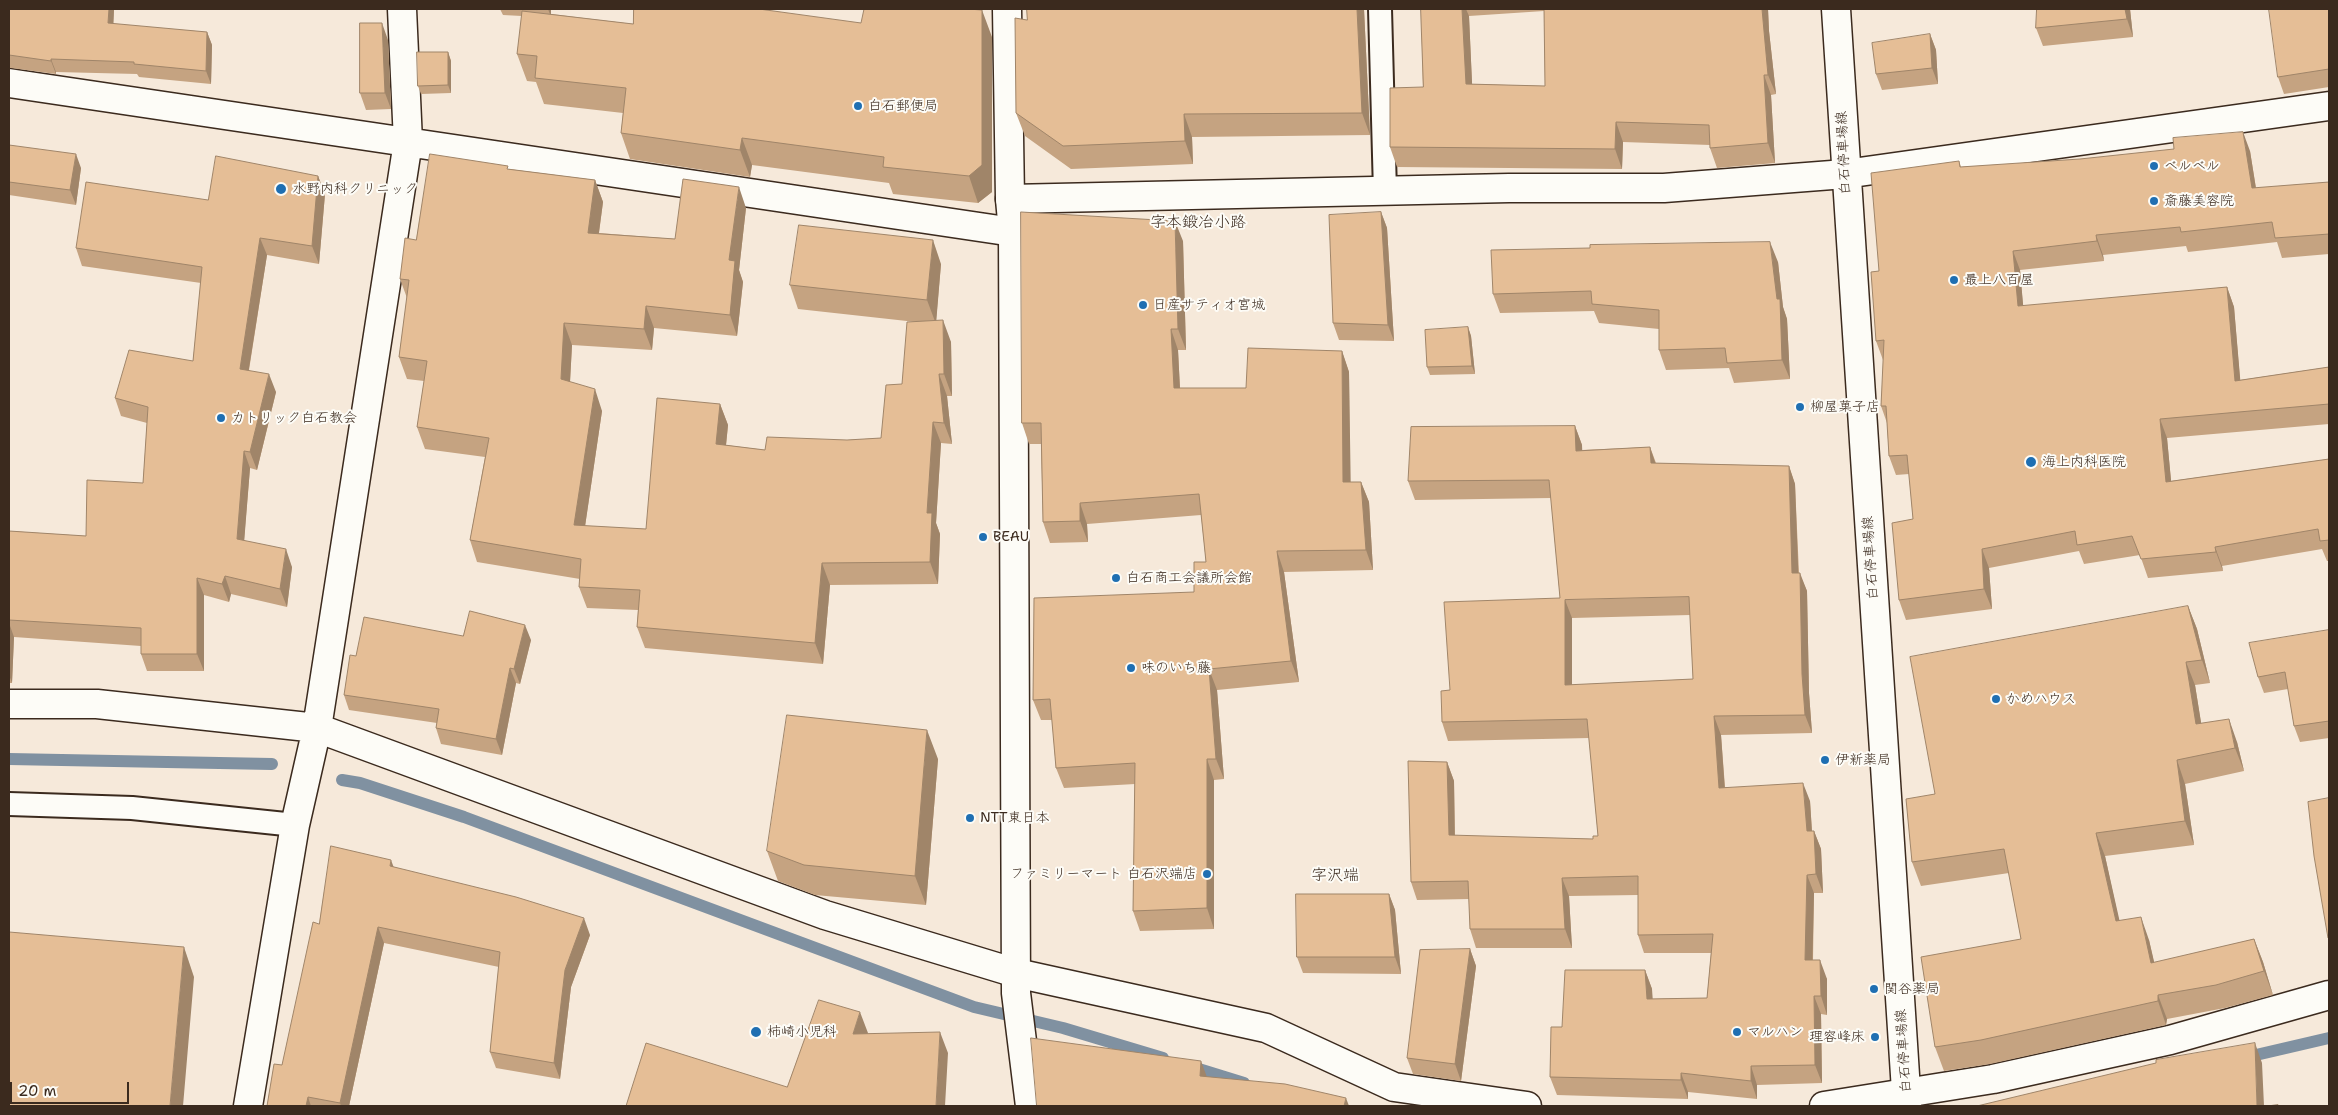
<!DOCTYPE html>
<meta charset="utf-8">
<style>
body{margin:0}
#map{position:relative;width:2338px;height:1115px;overflow:hidden;background:#f6e9da;font-family:"Shantell Sans",sans-serif}
canvas{display:block}
.frame{position:absolute;inset:0;border:10px solid #3b2a1e;pointer-events:none}
.scale{position:absolute;left:10px;top:1082px;width:119px;height:22px;box-sizing:border-box;border:2px solid #3b2a1e;border-top:0;padding-left:6px;font-size:15px;line-height:18px;white-space:nowrap;color:#3b2a1e;-webkit-text-stroke:4px #fdfcf7;paint-order:stroke}
</style>
<div id="map">
<canvas width="2338" height="1115"></canvas>
<div class="frame"></div>
<div class="scale">20 m</div>
</div>
<script>
const context = document.querySelector('canvas').getContext('2d');
context.lineJoin = 'round';
function strokePath(path, color, width, dash) {
  context.strokeStyle = color;
  context.lineWidth = width;
  context.lineCap = dash ? 'butt' : 'round';
  context.setLineDash(dash || []);
  context.stroke(path);
}
function paint(path, color) {
  context.fillStyle = color;
  context.fill(path, 'evenodd');
}
function write(font, color, halo, rows, align = 'center') {
  context.font = font + ' "Shantell Sans","Klee One",sans-serif';
  context.lineWidth = 4;
  context.setLineDash([]);
  context.textBaseline = 'middle';
  context.strokeStyle = halo;
  context.fillStyle = color;
  for (const [text, x, y, turn = 0] of rows) {
    context.save();
    context.translate(x, y);
    context.rotate((+turn || 0) * Math.PI / 180);
    context.textAlign = isNaN(turn) ? turn : align;
    if (halo) context.strokeText(text, 0, 0);
    context.fillText(text, 0, 0);
    context.restore();
  }
}
strokePath(new Path2D(`
 M9 759 272 764
 M342 780 360 783 464 817 974 1007 1063 1028 1163 1058
 M2243 1058 2329 1038
 M1189 1066 1244 1083`), '#8091a1', 12);
const lane = new Path2D(`
 M1380 9 1385 192
 M9 804 132 808 295 825`);
const street = new Path2D(`
 M9 83 1013 232
 M1010 199 1509 188H1664L1845 174
 M9 704H97L317 728 825 915 1016 973 1266 1028 1394 1087 1527 1106
 M248 1106 295 825 317 728 408 142 402 9
 M1824 1106 1993 1079 2170 1040 2329 995`);
const secondary = new Path2D(`
 M1007 9 1010 199 1013 232 1016 993 1030 1106
 M1836 9 1907 1106
 M1845 174 2329 106`);
strokePath(lane, '#3b2a1e', 26);
strokePath(street, '#3b2a1e', 31);
strokePath(secondary, '#3b2a1e', 31);
strokePath(lane, '#fdfcf7', 22);
strokePath(street, '#fdfcf7', 28);
strokePath(secondary, '#fdfcf7', 28);
paint(new Path2D(`
 M9 9H114L113 24 207 32 212 45 211 84 139 77 137 74 56 72V74L11 68H9Z
 M500 9H551V14L633 24 861 23 992 37V192L978 203 893 194 889 183 752 165 750 177 630 159 621 133 623 113 544 104 536 82 527 81 517 54 522 16 503 15Z
 M1364 9 1370 135 1192 137 1193 164 1071 169 1025 136 1016 113 1027 20Z
 M1421 9H1768L1769 31 1776 94 1771 95 1775 163 1717 168 1710 148V145L1623 142 1622 169 1397 167 1390 147 1423 87ZM1544 11 1545 86 1472 84 1469 16Z
 M2037 9H2130L2133 37 2043 46 2036 28Z
 M2329 9V87L2284 94 2278 77Z
 M1930 34 1936 50 1938 84 1882 90 1876 74Z
 M388 40 391 109 366 110 360 93Z
 M448 52 451 61V93L421 94 418 86Z
 M9 145 81 168 76 205 9 195Z
 M2250 151 2256 188 2329 182V254L2282 258 2277 242 2188 252 2186 246 2103 255 2104 261 2020 270 2023 306 2227 287 2234 307 2240 380 2329 367V424L2167 438 2171 481 2329 459V561H2327L2322 549 2222 566 2223 571 2148 578 2140 555 2084 564 2079 551 1989 568 1992 609 1906 620 1899 600 1913 519 1909 474 1896 475 1889 456 1887 423 1881 406 1884 360H1883L1876 341 1879 271 1959 161 1961 167Z
 M509 169 595 180 603 202 599 233 675 239 746 208 739 270 743 282 737 336 654 328 652 350 572 345 570 382 602 411 585 526 646 529 720 404 728 425 726 445 765 450 847 440 881 438 902 384 916 322 798 309 790 285 941 264 936 321 951 342 952 396H947L952 444 941 443 936 523 940 534 938 584 830 585 823 664 645 648 637 627 638 610 587 608 579 587 580 579 477 562 470 540 485 457 425 449 417 427 424 381 407 379 399 357 407 298 400 279 416 240Z
 M318 176 325 194 319 264 267 255 249 370 276 392 257 470 250 468 244 540 292 567 287 607 231 594 229 602 204 595V671H147L141 654V646L14 637 12 683H9V531L86 536 143 483 147 423 121 416 115 398 193 361 201 283 82 266 76 248 208 200Z
 M1381 212 1387 228 1394 341 1339 340 1333 323Z
 M1183 241 1186 350H1178L1180 388H1246L1342 351 1349 372 1350 482H1361L1369 502 1373 570 1284 572 1299 682 1217 690 1224 779 1214 780V929L1140 931 1133 911 1135 784 1064 788 1056 768 1052 720H1041L1033 700 1194 592 1206 562 1201 515 1087 524 1088 542 1050 543 1043 522 1041 444H1029L1022 423Z
 M1778 262 1783 307 1787 319 1790 379 1734 383 1729 368 1666 370 1659 350V329L1599 323 1594 311 1500 313 1493 294Z
 M1468 327 1471 336 1475 374 1430 375 1427 367Z
 M1575 426 1582 445V450L1650 447 1656 463 1789 466 1795 484 1799 573 1807 591 1809 693 1812 733 1721 735 1725 787 1810 801 1812 831H1814L1821 849 1823 893H1814L1813 960 1827 979V1015L1821 1014 1822 1083 1757 1085V1099L1688 1092V1099L1557 1095 1550 1077 1562 1027 1645 970 1652 989V999L1707 998 1711 953H1644L1638 935V895L1569 896 1572 948H1476L1470 929 1469 899 1417 900 1411 882 1447 762 1454 781 1455 836 1593 839 1598 836 1589 738 1448 741 1442 722 1450 690 1560 598 1551 498 1415 500 1408 481ZM1690 615 1693 679 1572 685V618Z
 M2188 606 2197 629 2210 683 2195 685 2201 723 2237 742 2244 771 2185 784 2194 845 2105 856 2119 921 2149 940 2154 963 2254 939 2263 962 2273 995 2225 1008 2167 1019 2166 1025 1990 1064 1944 1071 1935 1047 2021 939 2009 873 1921 886 1912 862 1935 794Z
 M2329 630V738L2300 742 2294 726 2288 689 2264 693 2258 677Z
 M463 636 531 640 520 684 516 683 502 755 441 744 436 728 437 723 349 710 344 695 356 656Z
 M938 759 926 905 815 895 778 881 767 851Z
 M394 867 590 935 571 987 560 1079 496 1068 490 1052 499 967 384 943 349 1106H267L282 1065 319 924Z
 M1389 894 1395 910 1401 974 1303 973 1297 957Z
 M1470 949 1476 966 1461 1081 1413 1074 1407 1058Z`), '#c5a381');
paint(new Path2D(`
 M109 9H114L113 36 108 23Z
 M548 9H551V17Z
 M1357 9H1364L1370 135 1362 113Z
 M1462 9H1466L1469 16 1473 104 1466 84Z
 M1762 9H1768L1769 31 1776 94 1768 75Z
 M2125 9H2130L2133 37 2127 19Z
 M982 10 992 37V192L978 203 969 176Z
 M382 23 388 40 391 109 385 93Z
 M207 32 212 45 211 84 206 71Z
 M1930 34 1936 50 1938 84 1932 68Z
 M448 52 451 61V93L448 85Z
 M51 59 56 72V74L51 61Z
 M1764 75 1771 95 1775 163 1768 143Z
 M1184 114 1192 137 1193 164 1185 141Z
 M1616 122 1623 142 1622 169 1615 149Z
 M2243 132 2250 151 2259 208 2252 188Z
 M742 138 752 165 750 177 740 150Z
 M76 154 81 168 76 205 70 190Z
 M318 176 325 194 319 264 312 246Z
 M595 180 603 202 596 254 588 233Z
 M739 187 746 208 739 270 743 282 737 336 730 315 729 260Z
 M1381 212 1387 228 1394 341 1388 325Z
 M1175 221 1183 241 1186 350 1178 329Z
 M2096 235 2103 255 2104 261 2097 241Z
 M260 238 267 255 246 387 240 369Z
 M933 240 941 264 936 324 927 300Z
 M1770 242 1778 262 1783 307 1787 319 1790 379 1782 360 1777 299Z
 M2013 251 2020 270 2025 326 2018 306Z
 M2227 287 2234 307 2242 400 2235 381Z
 M646 306 654 328 652 350 644 329Z
 M943 320 951 342 952 396 944 374Z
 M564 323 572 345 569 400 561 379Z
 M1468 327 1471 336 1475 374 1472 366Z
 M1171 329 1178 350 1181 409 1174 388Z
 M1342 351 1349 372 1351 502 1343 482Z
 M269 374 276 392 257 470 250 452Z
 M939 374 947 396 952 444 944 423Z
 M595 389 602 411 582 547 574 525Z
 M720 404 728 425 724 465 716 444Z
 M2160 419 2167 438 2173 501 2166 482Z
 M933 422 941 443 936 523 940 534 938 584 930 562 927 513Z
 M1575 426 1582 445 1583 469 1576 451Z
 M1650 447 1656 465 1651 463Z
 M244 451 250 468 243 556 237 539Z
 M1789 466 1795 484 1799 591 1792 573Z
 M1361 482 1369 502 1373 570 1366 550Z
 M1080 503 1087 524 1088 542 1080 521Z
 M2215 547 2222 566 2223 571 2216 552Z
 M286 549 292 567 287 607 280 589Z
 M1982 549 1989 568 1992 609 1984 589Z
 M1277 551 1284 572 1299 682 1291 661Z
 M822 563 830 585 823 664 815 643Z
 M1800 573 1807 591 1809 693 1812 733 1805 715 1802 674Z
 M225 576 231 594 229 602 222 584Z
 M197 578 204 595V671L197 654Z
 M1565 600 1572 618V703L1565 685Z
 M2188 606 2197 629 2210 683 2202 660Z
 M9 623 14 637 12 683 9 675Z
 M525 625 531 640 520 684 514 669Z
 M2186 662 2195 685 2205 747 2196 724Z
 M510 668 516 683 502 755 496 739Z
 M1209 669 1217 690 1224 779 1216 759Z
 M1714 716 1721 735 1726 806 1719 788Z
 M2229 719 2237 742 2244 771 2235 748Z
 M927 730 938 759 926 905 915 876Z
 M1207 759 1214 780V929L1207 908Z
 M2177 760 2185 784 2194 845 2185 821Z
 M1447 762 1454 781 1455 854 1449 835Z
 M1803 783 1810 801 1813 849 1807 831Z
 M1814 831 1821 849 1823 893 1816 874Z
 M2096 833 2105 856 2125 945 2116 921Z
 M391 860 397 876 390 866Z
 M1807 875 1814 893 1812 979 1805 960Z
 M1562 878 1569 896 1572 948 1565 929Z
 M1389 894 1395 910 1401 974 1395 957Z
 M2141 917 2149 940 2160 987 2151 963Z
 M584 918 590 935 571 987 560 1079 554 1063 565 970Z
 M378 927 384 943 349 1106H341L340 1103Z
 M2254 939 2263 962 2273 995 2264 971Z
 M184 947 194 977 183 1106H170Z
 M1470 949 1476 966 1461 1081 1455 1064Z
 M1820 960 1827 979V1015L1821 996Z
 M1645 970 1652 989 1654 1017 1647 999Z
 M2158 995 2167 1019 2166 1025 2158 1001Z
 M1814 996 1821 1014 1822 1083 1815 1065Z
 M860 1012 868 1033 861 1055 853 1034Z
 M940 1032 948 1053 945 1106H936Z
 M2255 1043 2262 1063 2264 1106H2257Z
 M1201 1061 1211 1088 1200 1076Z
 M1751 1066 1757 1085V1099L1751 1081Z
 M1681 1073 1688 1092V1099L1681 1080Z
 M308 1097 311 1106H306Z
 M1346 1098 1349 1106H1344Z`), '#a08569');
const building = new Path2D(`
 M9 9H109L108 23 207 32 206 71 134 64V62L51 59V61L9 55Z
 M634 9H759L861 23 864 9H968L982 10V165L969 176 883 167 884 157 742 138 740 150 621 133 626 88 535 78 537 56 517 54 522 11 633 24Z
 M1027 9H1357L1362 113 1184 114 1185 141 1063 146 1016 113 1015 18 1027 20Z
 M1421 9H1462L1466 84 1545 86 1544 9H1762L1768 75H1764L1768 143 1710 148 1709 125 1616 122 1615 149 1390 147V88L1423 87Z
 M2037 9H2125L2127 19 2036 28Z
 M2269 9H2329V69L2278 77Z
 M360 23H382L385 93H360Z
 M1930 34 1932 68 1876 74 1872 43Z
 M417 52H448V85L418 86Z
 M2243 132 2252 188 2329 182V234L2275 238 2272 222 2181 232 2180 227 2096 235 2097 241 2013 251 2018 306 2227 287 2235 381 2329 367V404L2160 419 2166 482 2329 459V540L2320 541 2318 529 2215 547 2216 552 2141 559 2132 536 2077 545 2075 531 1982 549 1984 589 1899 600 1892 523 1913 519 1907 455 1889 456 1886 406H1881L1884 340 1876 341 1871 272 1879 271 1871 173 1959 161 1960 167 2080 159 2174 149 2173 138Z
 M9 145 76 154 70 190 9 182Z
 M430 154 508 166 507 169 595 180 588 233 675 239 683 179 739 187 729 260 735 261 730 315 646 306 644 329 564 323 561 379 595 389 574 525 646 529 657 398 720 404 716 444 765 450 767 437 847 440 881 438 886 385 902 384 907 322 943 320 944 374H939L944 423 933 422 927 513H932L930 562 822 563 815 643 637 627 640 590 579 587 581 559 470 540 489 438 417 427 427 361 399 357 409 280 400 279 405 238 416 240Z
 M216 156 318 176 312 246 260 238 240 369 269 374 250 452 244 451 237 539 286 549 280 589 225 576 222 584 197 578V654H141V628L9 620V531L86 536 87 480 143 483 148 407 115 398 129 350 193 361 202 267 76 248 86 182 208 200Z
 M1021 212 1175 221 1178 329H1171L1174 388H1246L1248 348 1342 351 1343 482H1361L1366 550 1277 551 1291 661 1209 669 1216 759H1207V908L1133 911 1135 763 1056 768 1050 699 1033 700 1034 598 1194 592V562H1206L1199 494 1080 503V521L1043 522 1041 423H1022Z
 M1381 212 1388 325 1333 323 1329 215Z
 M799 225 933 240 927 300 790 285Z
 M1770 242 1777 299H1780L1782 360 1727 363 1725 348 1659 350V310L1592 304 1591 291 1493 294 1491 250 1590 248V245Z
 M1468 327 1472 366 1427 367 1425 330Z
 M1575 426 1576 451 1650 447 1651 463 1789 466 1792 573H1800L1802 674 1805 715 1714 716 1719 788 1803 783 1807 831H1814L1816 874 1807 875 1805 960H1820L1821 996H1814L1815 1065 1751 1066V1081L1681 1073V1080L1550 1077 1551 1027H1562L1565 970H1645L1647 999 1707 998 1713 934 1638 935V876L1562 878 1565 929H1470L1468 881 1411 882 1408 761 1447 762 1449 835 1593 839V836H1598L1587 719 1442 722 1441 691 1450 690 1444 602 1560 598 1549 480 1408 481 1411 427ZM1689 597 1693 679 1565 685V600Z
 M2188 606 2202 660 2186 662 2196 724 2229 719 2235 748 2177 760 2185 821 2096 833 2116 921 2141 917 2151 963 2254 939 2264 971 2216 985 2158 995V1001L1981 1040 1935 1047 1921 957 2021 939 2004 849 1912 862 1906 799 1935 794 1910 657Z
 M470 611 525 625 514 669 510 668 496 739 436 728 439 709 344 695 350 655 356 656 364 617 463 636Z
 M2329 630V721L2294 726 2285 672 2258 677 2249 643Z
 M787 715 927 730 915 876 804 865 767 851Z
 M2329 798V938H2328L2314 856 2308 802Z
 M331 846 391 860 390 866 516 897 584 918 565 970 554 1063 490 1052 500 952 378 927 340 1103 308 1097 306 1106H267L274 1064 282 1065 313 922 319 924Z
 M1296 894H1389L1395 957H1297Z
 M9 932 184 947 170 1106H9Z
 M1470 949 1455 1064 1407 1058 1420 950Z
 M819 1000 860 1012 853 1034 940 1032 936 1106H626L646 1043 787 1087Z
 M1031 1038 1201 1061 1200 1076 1285 1084 1346 1098 1344 1106H1037Z
 M2255 1043 2257 1106H1977L2156 1063V1060Z
 M2278 1105V1106H2268Z`);
paint(building, '#e5be96');
strokePath(building, '#a08569', 1);
for (const [x, y, r, color] of [
 [858,106,5,"#1f6fb2"],
 [2154,166,5,"#1f6fb2"],
 [281,189,6,"#1f6fb2"],
 [2154,201,5,"#1f6fb2"],
 [1954,280,5,"#1f6fb2"],
 [1143,305,5,"#1f6fb2"],
 [1800,407,5,"#1f6fb2"],
 [221,418,5,"#1f6fb2"],
 [2031,462,6,"#1f6fb2"],
 [983,537,5,"#1f6fb2"],
 [1116,578,5,"#1f6fb2"],
 [1131,668,5,"#1f6fb2"],
 [1996,699,5,"#1f6fb2"],
 [1825,760,5,"#1f6fb2"],
 [970,818,5,"#1f6fb2"],
 [1207,874,5,"#1f6fb2"],
 [1874,989,5,"#1f6fb2"],
 [756,1032,6,"#1f6fb2"],
 [1737,1032,5,"#1f6fb2"],
 [1875,1037,5,"#1f6fb2"]
]) {
  const dot = new Path2D();
  dot.arc(x, y, r, 0, 2 * Math.PI);
  context.fillStyle = color;
  context.fill(dot);
  strokePath(dot, '#fdfcf7', 2);
}
write('14px', '#3b2a1e', '#fdfcf7', [
 ["白石郵便局",868,106],
 ["ベルベル",2164,166],
 ["水野内科クリニック",292,189],
 ["斎藤美容院",2164,201],
 ["最上八百屋",1964,280],
 ["日産サティオ宮城",1153,305],
 ["柳屋菓子店",1810,407],
 ["カトリック白石教会",231,418],
 ["海上内科医院",2042,462],
 ["BEAU",993,537],
 ["白石商工会議所会館",1126,578],
 ["味のいち藤",1141,668],
 ["かめハウス",2006,699],
 ["伊新薬局",1835,760],
 ["NTT東日本",980,818],
 ["ファミリーマート 白石沢端店",1197,874,"right"],
 ["関谷薬局",1884,989],
 ["柿崎小児科",767,1032],
 ["マルハン",1747,1032],
 ["理容峰床",1865,1037,"right"]
], 'left');
write('14px', '#3b2a1e', '#fdfcf7', [
 ["白石停車場線",1844,153,-93],
 ["白石停車場線",1871,558,-94],
 ["白石停車場線",1904,1051,-94]
]);
write('16px', '#3b2a1e', '#fdfcf7', [
 ["字本鍛冶小路",1198,223],
 ["字沢端",1335,876]
]);
</script>
